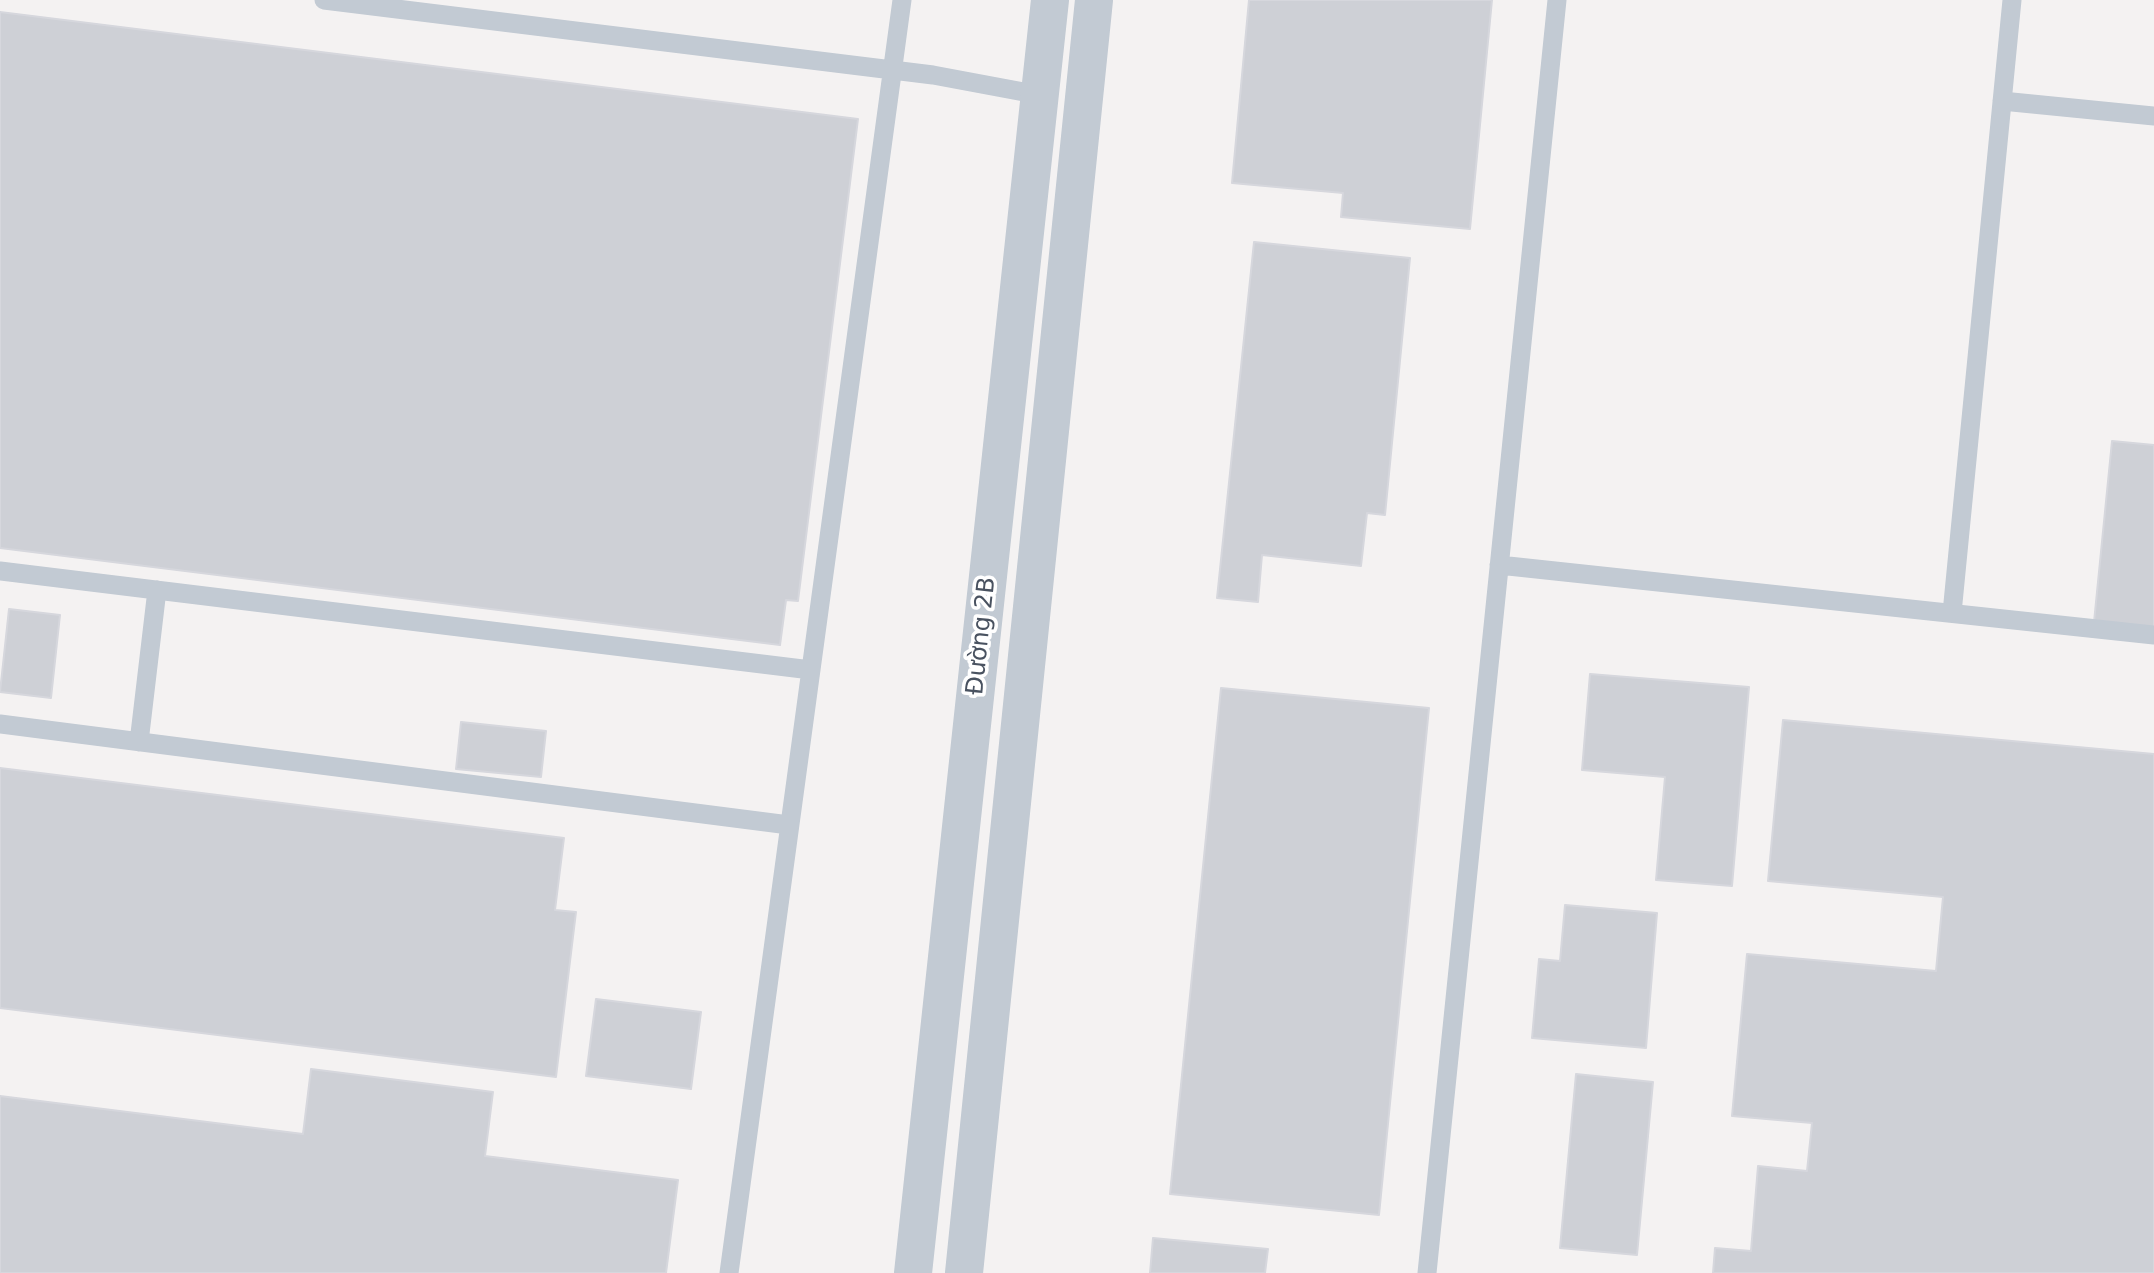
<!DOCTYPE html>
<meta charset="utf-8">
<style>
body{margin:0}
canvas{display:block;background:#f4f2f2}
</style>
<canvas width="2154" height="1273"></canvas>
<script>
const context = document.querySelector('canvas').getContext('2d');
context.lineJoin = 'round';
function paint(path, color) {
  context.fillStyle = color;
  context.fill(path, 'evenodd');
}
function strokePath(path, color, width, dash) {
  context.strokeStyle = color;
  context.lineWidth = width;
  context.lineCap = dash ? 'butt' : 'round';
  context.setLineDash(dash || []);
  context.stroke(path);
}
function write(font, color, halo, rows, align = 'center') {
  context.font = font + ' "DejaVu Sans",sans-serif';
  context.lineWidth = 7;
  context.setLineDash([]);
  context.textBaseline = 'middle';
  context.strokeStyle = halo;
  context.fillStyle = color;
  for (const [text, x, y, turn = 0] of rows) {
    context.save();
    context.translate(x, y);
    context.rotate((+turn || 0) * Math.PI / 180);
    context.textAlign = isNaN(turn) ? turn : align;
    if (halo) context.strokeText(text, 0, 0);
    context.fillText(text, 0, 0);
    context.restore();
  }
}
const building = new Path2D(`
 M1249 0H1492L1470 229 1341 217 1343 193 1232 183Z
 M0 12 858 119 798 601 786 600 780 645 0 548Z
 M1254 242 1410 258 1385 515 1367 513 1361 566 1262 555 1258 602 1217 598Z
 M2112 441 2154 445V628L2094 622Z
 M9 609 60 615 51 698 0 692Z
 M1590 674 1749 687 1732 886 1656 880 1665 777 1582 770Z
 M1221 688 1429 708 1379 1215 1170 1194Z
 M1783 720 2154 754V1273H1713L1715 1248 1751 1251 1758 1166 1807 1171 1812 1123 1732 1116 1747 954 1936 971 1943 897 1768 881Z
 M461 722 546 731 541 777 456 769Z
 M0 768 564 838 555 910 576 912 556 1077 0 1008Z
 M1565 905 1657 913 1646 1048 1532 1038 1539 959 1560 961Z
 M596 999 701 1012 691 1089 586 1076Z
 M311 1069 493 1092 485 1156 678 1180 666 1273H0V1096L303 1134Z
 M1576 1074 1653 1082 1637 1255 1560 1248Z
 M1153 1238 1268 1249 1265 1273H1150Z`);
paint(building, '#ced0d6');
strokePath(building, '#d6d7dd', 2);
strokePath(new Path2D(`
 M324 0 933 75 1040 95
 M2002 101 2154 116
 M1499 565 2154 635
 M0 571 811 670
 M1952 613 2012 0
 M0 724 789 825
 M139 742 157 590
 M729 1273 902 0
 M1427 1273 1557 0`), '#c2cad3', 19);
strokePath(new Path2D(`
 M913 1273 1050 0
 M964 1273 1094 0`), '#c2cad3', 38);
write('24px', '#495260', '#fff', [
 ["Đường 2B",982,636,-84]
]);
</script>
